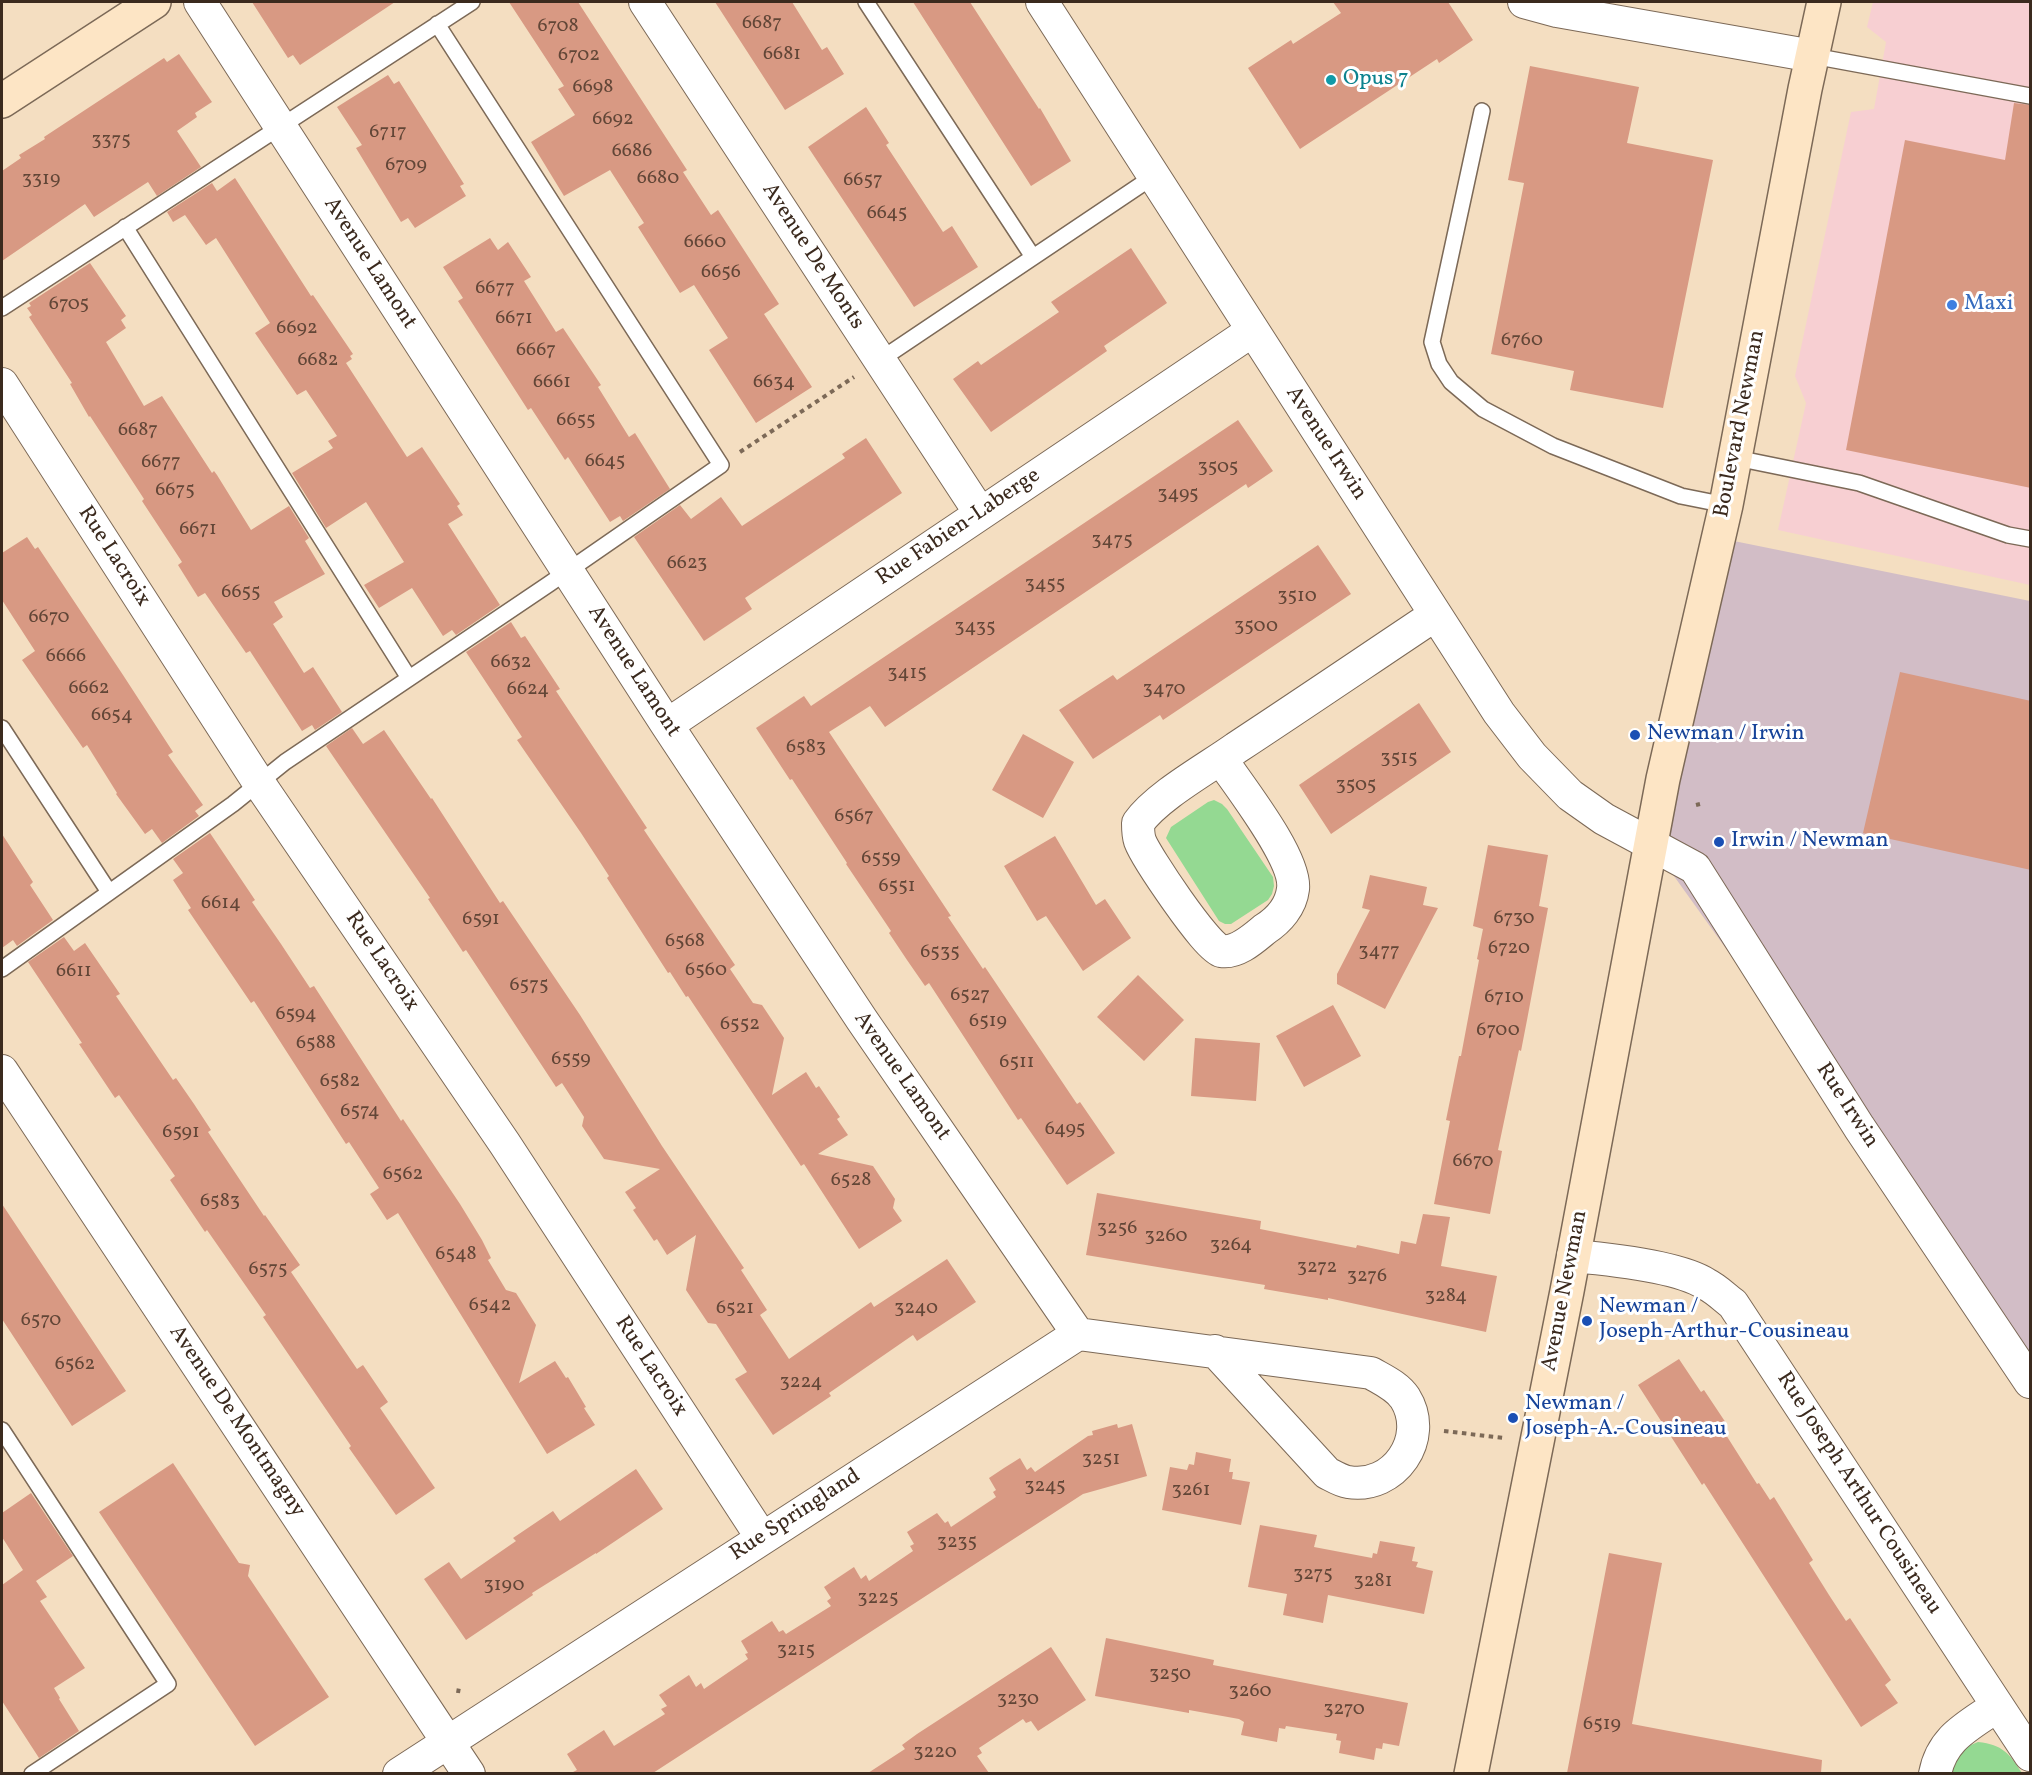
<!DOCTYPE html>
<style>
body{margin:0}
#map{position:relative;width:2032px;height:1775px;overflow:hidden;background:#f4dec1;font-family:Vollkorn,serif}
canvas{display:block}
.frame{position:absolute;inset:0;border:3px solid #3b2a1e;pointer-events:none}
</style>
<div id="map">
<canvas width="2032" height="1775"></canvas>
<div class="frame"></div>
</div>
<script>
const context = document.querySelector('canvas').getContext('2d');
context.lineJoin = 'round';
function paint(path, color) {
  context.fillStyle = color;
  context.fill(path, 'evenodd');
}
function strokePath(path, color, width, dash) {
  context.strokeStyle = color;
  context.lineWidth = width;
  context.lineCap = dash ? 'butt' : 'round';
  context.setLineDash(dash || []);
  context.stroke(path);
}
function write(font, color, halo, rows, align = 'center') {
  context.font = font + ' Vollkorn,serif';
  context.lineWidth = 6;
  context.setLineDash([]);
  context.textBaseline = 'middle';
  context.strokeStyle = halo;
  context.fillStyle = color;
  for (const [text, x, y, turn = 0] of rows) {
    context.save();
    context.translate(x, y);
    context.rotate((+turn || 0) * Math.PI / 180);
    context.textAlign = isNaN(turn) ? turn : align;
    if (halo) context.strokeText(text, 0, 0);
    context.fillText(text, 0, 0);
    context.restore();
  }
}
paint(new Path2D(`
 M1873 2H2030V585L1778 530 1806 403 1795 376 1851 112 1874 109 1886 42 1867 27Z`), '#f7cfd2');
paint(new Path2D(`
 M1719 538 2030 601V1384L1952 1264 1651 844Z`), '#d2bdc6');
paint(new Path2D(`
 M1214 800 1222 804 1227 809 1273 877 1274 886 1272 894 1268 900 1231 924H1225L1219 921 1166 838 1171 827 1208 802Z
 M1978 1742C2003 1745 2009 1753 2022 1773L1950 1774C1956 1757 1961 1748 1978 1742Z`), '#94d992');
paint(new Path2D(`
 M252 2H395L300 65 293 55 288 58Z
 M509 2H578L687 170 683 172 711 215 718 210 779 304 764 314 812 387 756 423 709 350 728 338 694 285 680 293 638 227 644 223 610 170 564 196 531 142 575 115 558 89 564 86Z
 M715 2H792L822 50 827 47 844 74 785 110Z
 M913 2H970L1039 109 1040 108 1071 161 1031 186Z
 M1333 2H1448L1473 40 1439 63 1437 59 1300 149 1248 68 1291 40 1293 44 1341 13Z
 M179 54 212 102 195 113 197 117 177 131 201 167 157 196 148 182 94 217 85 204 2 261V171L21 158 19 155 45 139 44 137 164 58 167 62Z
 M1530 66 1639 87 1627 143 1713 160 1663 408 1570 390 1574 371 1491 354 1524 183 1508 180Z
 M388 75 394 84 399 81 464 184 460 186 466 196 415 228 408 218 401 222 356 148 362 145 337 107Z
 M2014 103 2031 105V488L1846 450 1905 140 2005 160Z
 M866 107 889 143 886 145 943 232 952 226 978 267 914 307 808 147Z
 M235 178 311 296 313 295 353 354 350 356 352 359 346 363 407 457 422 447 460 504 457 506 463 515 448 524 500 605 456 635 452 630 443 636 412 588 379 608 364 585 404 562 366 502 326 528 292 473 333 448 328 441 337 436 306 390 297 395 255 333 270 323 216 238 206 245 185 215 173 222 167 212 212 183 217 191Z
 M490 238 498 250 508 242 531 277 524 281 556 332 563 328 601 385 598 387 629 437 635 433 670 489 623 521 620 516 610 522 568 457 565 460 531 408 528 410 458 301 463 298 443 267Z
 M1131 248 1167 303 1104 346 1107 351 991 432 953 379 978 361 981 365 1059 312 1051 302Z
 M90 263 126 316 121 320 126 328 106 342 144 406 162 396 212 473 214 471 217 475 251 530 289 506 309 538 305 541 325 574 274 602 283 617 273 624 304 673 313 667 342 712 315 730 312 725 302 731 250 651 246 653 205 593 198 597 178 565 182 562 142 501 144 499 90 416 89 417 70 384 72 383 29 317 32 315 27 308 31 306 29 303Z
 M1238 420 1273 471 1248 488 1246 484 885 727 870 706 829 732 951 916 948 917 983 969 985 967 1077 1104 1080 1102 1115 1153 1067 1185 1021 1118 1018 1120 929 983 925 986 907 960 889 933 891 931 846 864 847 863 792 779 790 780 756 728 804 696 811 706Z
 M866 438 902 493 745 598 752 609 704 641 634 537 680 505 691 519 721 497 742 526 845 458 842 454Z
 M27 537 35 549 38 547 123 675 173 752 168 755 203 805 195 811 199 816 162 843 152 829 145 834 116 794 117 793 87 745 83 748 22 660 35 651 2 600V553Z
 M1318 545 1351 594 1163 720 1160 715 1093 759 1059 710 1113 675 1117 680Z
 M511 622 521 638 525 636 560 689 556 691 647 828 644 830 735 965 730 969 753 1003 762 1005 784 1038 772 1095 806 1072 816 1088 819 1086 840 1117 837 1119 848 1135 818 1154 873 1166 895 1199 893 1208 902 1221 859 1249 804 1164 801 1166 688 996 686 997 670 972 668 973 607 878 609 876 581 833 517 740 522 737 466 652Z
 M1900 672 2031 701V870L1863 833Z
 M1419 703 1451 752 1331 834 1299 785Z
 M352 728 363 744 384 730 431 799 432 798 500 903 503 901 580 1015 662 1146 744 1268 741 1270 767 1310 760 1315 789 1359 871 1302 874 1307 947 1259 976 1302 917 1341 913 1335 829 1393 831 1396 773 1435 735 1379 747 1372 716 1324 708 1323 686 1290 696 1235 667 1255 657 1239 654 1241 644 1226 633 1210 636 1208 625 1192 660 1169 604 1159 582 1126 584 1117 562 1083 556 1087 466 950 463 952 428 899 430 898 326 746Z
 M1023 734 1074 762 1043 818 992 790Z
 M210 833 255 900 252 902 281 944 310 988 314 986 401 1121 403 1119 460 1204 482 1240 491 1258 488 1260 506 1290 516 1293 536 1325 519 1383 555 1361 566 1378 568 1377 586 1407 584 1408 595 1425 547 1454 398 1213 387 1220 370 1194 379 1188 349 1142 346 1144 254 1001 251 1003 188 910 191 908 173 880 183 873 173 859Z
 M2 834 33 882 30 885 53 920 17 946 13 940 2 948Z
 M1055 836 1096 905 1105 899 1131 938 1083 971 1046 916 1037 921 1004 866Z
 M1488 845 1548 855 1539 906 1548 908 1527 1020 1521 1051 1519 1050 1498 1150 1502 1151 1490 1214 1434 1204 1450 1121 1446 1120 1459 1056H1461L1479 960 1477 959 1483 929 1473 926Z
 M1370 875 1427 887 1423 905 1438 908 1385 1009 1337 984V974L1370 910 1362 908Z
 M64 937 74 951 85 943 120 994 116 996 173 1080 176 1078 194 1104 211 1130 208 1132 264 1216 265 1215 300 1265 291 1272 357 1369 363 1365 388 1402 380 1408 435 1488 396 1515 349 1448 351 1446 263 1317 266 1315 207 1230 205 1232 170 1180 175 1176 119 1095 115 1098 79 1044 82 1043 28 962Z
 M1138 975 1184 1020 1144 1061 1097 1017Z
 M1333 1005 1361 1056 1304 1087 1276 1036Z
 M1195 1038 1260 1043 1256 1101 1191 1096Z
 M1097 1193 1261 1221 1260 1229 1356 1248 1357 1245 1399 1254 1401 1241 1416 1244 1423 1214 1450 1217 1441 1266 1497 1276 1486 1332 1328 1298V1300L1264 1289 1265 1285 1086 1255Z
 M2 1204 126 1391 72 1426 2 1319Z
 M1679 1359 1701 1392 1704 1390 1726 1423 1721 1427 1757 1484 1759 1483 1770 1500 1774 1497 1813 1560 1809 1563 1829 1595 1846 1621 1850 1618 1891 1680 1885 1685 1898 1703 1861 1727 1704 1483 1702 1485 1638 1385Z
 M1117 1424 1118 1428 1132 1424 1147 1476 1083 1494 653 1773H571L577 1770 567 1754 604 1730 614 1746 665 1714 661 1709 667 1706 659 1695 689 1675 696 1687 701 1683 704 1689 748 1659 745 1654 748 1653 741 1641 772 1621 779 1632 783 1630 786 1634 831 1606 827 1601 831 1598 824 1587 854 1567 861 1579 866 1575 869 1581 913 1551 910 1546 914 1544 907 1532 937 1513 945 1523 948 1521 951 1527 996 1497 993 1492 996 1490 989 1478 1004 1468 1020 1458 1027 1470 1031 1467 1035 1472 1088 1436 1093 1435 1092 1431Z
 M1196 1452 1231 1459 1229 1472H1233L1232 1479 1250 1482 1241 1525 1162 1510 1170 1467 1187 1470 1189 1464 1194 1465Z
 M173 1463 239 1563 250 1565 248 1576 329 1697 255 1746 99 1512Z
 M636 1469 663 1509 596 1554V1553L532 1593 533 1595 466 1640 424 1579 449 1562 461 1579 516 1541 513 1538 553 1511 560 1521Z
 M31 1493 73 1556 36 1581 47 1597 40 1601 85 1668 54 1688 60 1698 59 1699 79 1731 39 1758 2 1701V1585L23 1570 2 1537V1513Z
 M1260 1525 1317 1535 1314 1547 1372 1558 1373 1553 1377 1554 1380 1541 1415 1547 1412 1561 1418 1562 1416 1567 1433 1571 1424 1614 1328 1595 1323 1623 1283 1615 1287 1594 1248 1587Z
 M1609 1553 1662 1563 1632 1724 1822 1760 1821 1773H1567Z
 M1106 1638 1214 1660 1213 1665 1408 1703 1399 1746 1383 1743 1382 1749 1376 1748 1374 1760 1339 1753 1341 1741 1336 1740 1337 1734 1286 1726 1285 1729 1279 1728 1277 1742 1241 1735 1244 1722 1239 1719 1189 1710V1713L1095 1696Z
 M1051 1647 1086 1700 1038 1731 1031 1721 1026 1723 1023 1719 979 1748 982 1753 977 1756 989 1773H868L905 1749 902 1745 917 1734Z`), '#d89983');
const lane = new Path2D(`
 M866 2 1033 257
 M1813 56 2030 96
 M1482 111 1432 342 1439 364 1451 382 1483 409 1553 446 1681 496 1726 505
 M125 227 409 678
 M2 308 472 2
 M880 360 1154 176
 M1736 458 1859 483 2008 535 2030 539
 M2 728 109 892
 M2 969 233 804 285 762 549 584 721 465 437 24
 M2 1430 168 1684 32 1774`);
const street = new Path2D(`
 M200 2 667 725 862 1020 1078 1334
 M645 2 980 513
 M1042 2 1499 713 1532 756 1570 795 1604 819 1695 868 1859 1127 2030 1382
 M1524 2 1557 11 1813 56
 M2 384 259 783 505 1144 762 1538
 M667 725 1252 331
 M1221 759C1239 786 1297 859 1293 889 1291 906 1279 920 1265 929 1254 938 1237 954 1221 951 1207 948 1146 857 1140 841 1138 835 1138 829 1138 823 1157 796 1208 768 1236 748 1303 704 1369 659 1435 615
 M2 1071 469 1774
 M1573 1256C1607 1259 1678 1266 1706 1284 1716 1289 1724 1297 1733 1304L2030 1755
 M399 1774 1078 1334 1371 1373C1383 1380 1397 1386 1405 1398 1430 1438 1394 1490 1348 1482 1341 1481 1333 1476 1327 1473L1215 1351
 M1935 1774C1942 1737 1969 1726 1997 1706`);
const secondary = new Path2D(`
 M2 101 154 2
 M1471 1774 1567 1291 1663 779 1726 505 1805 89 1824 2`);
strokePath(lane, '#7c6957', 18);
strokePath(street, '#7c6957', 34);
strokePath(secondary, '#7c6957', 36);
strokePath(new Path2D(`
 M740 452 854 377
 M1696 805 1700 804
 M1444 1431 1504 1438
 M458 1693 459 1687`), '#7c6957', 4, [4.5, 4.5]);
strokePath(lane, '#fff', 15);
strokePath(street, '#fff', 32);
strokePath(secondary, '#fde5c5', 33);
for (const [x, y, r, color] of [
 [1331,80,6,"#0f9aa8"],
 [1952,305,6,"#3f7fe0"],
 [1635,735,6,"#1a4fb4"],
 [1719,842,6,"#1a4fb4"],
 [1587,1321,6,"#1a4fb4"],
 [1513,1418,6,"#1a4fb4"]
]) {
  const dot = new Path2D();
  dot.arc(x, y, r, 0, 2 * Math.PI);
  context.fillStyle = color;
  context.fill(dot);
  strokePath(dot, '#fff', 2);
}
write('20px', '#624637', null, [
 ["6687",762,24],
 ["6708",558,27],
 ["6681",782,55],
 ["6702",579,56],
 ["6698",593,88],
 ["6692",613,120],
 ["6717",388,133],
 ["3375",111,141],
 ["6686",632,152],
 ["6709",406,166],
 ["6680",658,179],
 ["3319",41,180],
 ["6657",863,181],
 ["6645",887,214],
 ["6660",705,243],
 ["6656",721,273],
 ["6677",495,289],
 ["6705",69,305],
 ["6671",514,319],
 ["6692",297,329],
 ["6760",1522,341],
 ["6667",536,351],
 ["6682",318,361],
 ["6661",552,383],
 ["6634",774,383],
 ["6655",576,421],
 ["6687",138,431],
 ["6645",605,462],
 ["6677",161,463],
 ["3505",1218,468],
 ["6675",175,491],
 ["3495",1178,495],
 ["6671",198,530],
 ["3475",1112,541],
 ["6623",687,564],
 ["3455",1045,585],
 ["6655",241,593],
 ["3510",1297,597],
 ["6670",49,618],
 ["3500",1256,627],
 ["3435",975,628],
 ["6666",66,657],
 ["6632",511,663],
 ["3415",907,674],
 ["6662",89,689],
 ["6624",528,690],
 ["3470",1164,690],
 ["6654",112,716],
 ["6583",806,748],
 ["3515",1399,759],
 ["3505",1356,786],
 ["6567",854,817],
 ["6559",881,859],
 ["6551",897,887],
 ["6614",221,904],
 ["6730",1514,919],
 ["6591",481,920],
 ["6568",685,942],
 ["6720",1509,949],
 ["3477",1379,952],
 ["6535",940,953],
 ["6560",706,971],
 ["6611",74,972],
 ["6575",529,986],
 ["6527",970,996],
 ["6710",1504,998],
 ["6594",296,1015],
 ["6519",988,1022],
 ["6552",740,1025],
 ["6700",1498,1031],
 ["6588",316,1044],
 ["6559",571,1060],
 ["6511",1017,1063],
 ["6582",340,1082],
 ["6574",360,1112],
 ["6495",1065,1130],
 ["6591",181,1133],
 ["6670",1473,1162],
 ["6562",403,1175],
 ["6528",851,1181],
 ["6583",220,1202],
 ["3256",1117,1229],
 ["3260",1166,1237],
 ["3264",1231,1246],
 ["6548",456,1255],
 ["3272",1317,1268],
 ["6575",268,1270],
 ["3276",1367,1277],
 ["3284",1446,1297],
 ["6542",490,1306],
 ["6521",735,1309],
 ["3240",916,1309],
 ["6570",41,1321],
 ["6562",75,1365],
 ["3224",801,1383],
 ["3251",1101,1460],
 ["3245",1045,1487],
 ["3261",1191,1491],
 ["3235",957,1543],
 ["3275",1313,1575],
 ["3281",1373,1582],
 ["3190",504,1586],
 ["3225",878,1599],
 ["3215",796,1651],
 ["3250",1170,1675],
 ["3260",1250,1692],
 ["3230",1018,1700],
 ["3270",1344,1710],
 ["6519",1602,1725],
 ["3220",935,1753]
]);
write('22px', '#0d838f', '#fff', [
 ["Opus 7",1343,80]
], 'left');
write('22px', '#3b2a1e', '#fff', [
 ["Avenue De Monts",812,257,57],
 ["Avenue Lamont",369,264,57],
 ["Boulevard Newman",1741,424,-79],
 ["Avenue Irwin",1325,444,57],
 ["Rue Fabien-Laberge",959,528,-34],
 ["Rue Lacroix",113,557,57],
 ["Avenue Lamont",633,672,57],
 ["Rue Lacroix",381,962,56],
 ["Avenue Lamont",901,1077,55],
 ["Rue Irwin",1846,1106,57],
 ["Avenue Newman",1566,1291,-79],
 ["Rue Lacroix",650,1367,57],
 ["Avenue De Montmagny",236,1422,56],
 ["Rue Joseph Arthur Cousineau",1858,1494,57],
 ["Rue Springland",796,1516,-33]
]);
write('22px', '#366cbe', '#fff', [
 ["Maxi",1964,305]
], 'left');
write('22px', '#164399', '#fff', [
 ["Newman / Irwin",1647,735],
 ["Irwin / Newman",1731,842],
 ["Newman /",1599,1308],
 ["Joseph-Arthur-Cousineau",1599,1333],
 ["Newman /",1525,1405],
 ["Joseph-A.-Cousineau",1525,1430]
], 'left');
</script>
